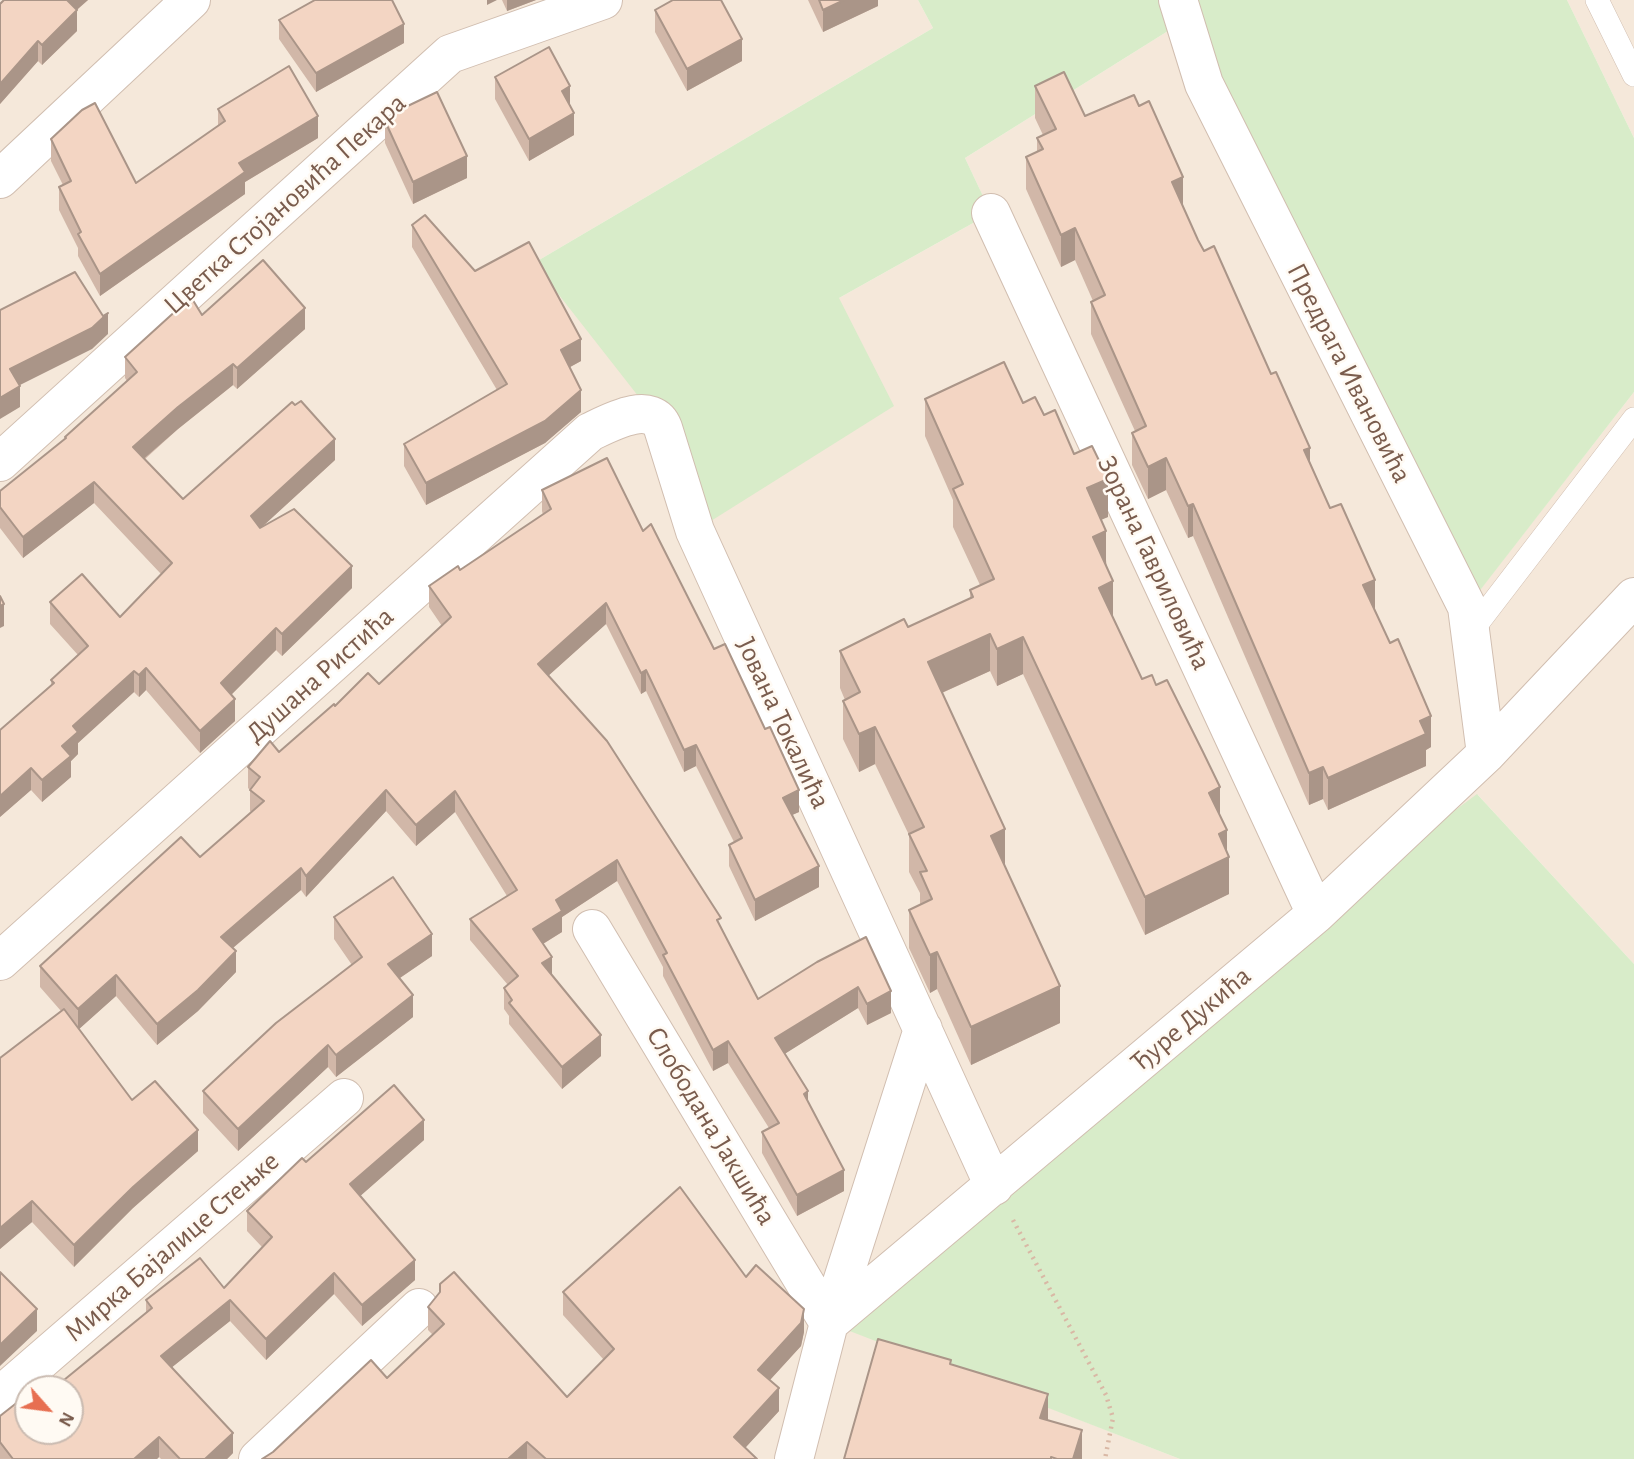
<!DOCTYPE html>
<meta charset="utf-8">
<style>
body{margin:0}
#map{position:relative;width:1634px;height:1459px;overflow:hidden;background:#fdf6ec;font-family:"Alegreya Sans",sans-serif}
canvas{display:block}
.north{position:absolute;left:14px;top:1375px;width:70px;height:70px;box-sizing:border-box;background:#fffaf3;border:2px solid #cabbb1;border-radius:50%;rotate:118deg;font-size:19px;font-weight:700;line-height:28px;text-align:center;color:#7a5c4d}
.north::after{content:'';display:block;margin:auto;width:24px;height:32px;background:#e76f51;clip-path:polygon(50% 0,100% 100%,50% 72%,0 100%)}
</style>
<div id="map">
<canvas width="1634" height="1459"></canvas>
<div class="north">N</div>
</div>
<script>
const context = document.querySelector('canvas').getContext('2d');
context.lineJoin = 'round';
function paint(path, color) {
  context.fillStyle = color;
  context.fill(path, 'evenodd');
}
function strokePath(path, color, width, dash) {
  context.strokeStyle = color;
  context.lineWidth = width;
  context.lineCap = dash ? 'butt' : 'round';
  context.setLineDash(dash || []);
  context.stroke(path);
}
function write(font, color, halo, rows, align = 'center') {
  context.font = font + ' "Alegreya Sans",sans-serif';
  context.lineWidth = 5;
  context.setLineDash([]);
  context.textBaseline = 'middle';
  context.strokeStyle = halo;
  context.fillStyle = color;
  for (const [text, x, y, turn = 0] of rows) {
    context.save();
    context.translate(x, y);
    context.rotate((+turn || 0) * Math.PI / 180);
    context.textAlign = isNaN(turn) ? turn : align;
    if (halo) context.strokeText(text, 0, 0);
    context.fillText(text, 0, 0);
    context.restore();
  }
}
paint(new Path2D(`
 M0 0H918L933 28 534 263 839 298 991 213 965 158 1176 26 1467 606 1634 392V964L1478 795 904 1351 1180 1459H0ZM28 1389H70V1431H28Z
 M1567 0H1634V138Z`), '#f5e8da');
paint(new Path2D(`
 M918 0H1567L1634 138V392L1467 607 1176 26 965 158 991 213 839 298 894 406 695 531 653 415 534 263 933 28Z
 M1477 794 1634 964V1459H1180L829 1323 1316 914Z`), '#d8ecc9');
const lane = new Path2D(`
 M1597 0 1634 75
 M1470 633 1634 419`);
const street = new Path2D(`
 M1178 0 1204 84 1467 607 1486 754
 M0 179 191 0
 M991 213 1316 914
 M0 462 450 54 603 0
 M592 929 829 1323
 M0 961 590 432C609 423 652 399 663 428L695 531 994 1186
 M829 1323 1316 914 1486 754 1634 597
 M0 1396 344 1098
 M258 1459 419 1308
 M794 1459 829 1323 923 1029`);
strokePath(lane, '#d1beb0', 24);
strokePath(street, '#d1beb0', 40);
strokePath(new Path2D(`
 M1013 1220 1106 1395 1113 1418 1105 1459`), '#d9b8a5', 4.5, [2, 5]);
strokePath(lane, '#fff', 23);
strokePath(street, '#fff', 38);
paint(new Path2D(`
 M4 0H88L77 10V31L42 65 38 61 0 104V4Z
 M502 0H536L507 11Z
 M808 0H878V6L823 32Z
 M655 10 742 61 687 91 655 32Z
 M279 20 404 43 316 92 279 39Z
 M495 77 570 105 574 135 529 161 495 99Z
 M1035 86 1085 116 1183 207 1198 240 1310 462 1375 610 1431 747 1426 750V766L1328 810 1323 799 1309 805 1193 536 1188 538 1166 490 1148 499 1132 465V433L1135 431 1091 334V302L1093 301 1075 260 1061 267 1026 189V157L1037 152V138L1043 135 1035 118Z
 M218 109 318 138 245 182V194L100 296 78 256V248L59 210V187L63 185 51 161V139L136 183 218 126Z
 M385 121 467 178 413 204 385 143Z
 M412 225 475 271 581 361 570 367 581 412 545 443 426 505 404 466V444L497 390 412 247Z
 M202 315 305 329 237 389 233 385 178 429 145 459 183 499 335 460 263 526 352 588 282 656 276 650 231 695 235 721 200 753 146 690 139 697 134 692 78 743V754L71 761V777L42 802 31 790 0 817 51 686V680L78 655 50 624V602L120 617 161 574 94 503 23 558 0 528V491L65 440V437L127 381 125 378V357Z
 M925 399 1023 403 1044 415 1074 454 1108 517 1101 519 1113 617 1142 679 1220 816 1227 851 1229 894 1145 935 1023 674 997 686 990 671 942 693 1060 1023 971 1065 937 989 930 993 909 948V910L920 905V893L909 872V835L875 764 859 772 843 739V701L845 700 840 688V651L908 627 970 598V590L980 585 953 527V500L925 436Z
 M542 490 643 531 714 649 799 812 792 815 819 887 755 921 729 866V845L734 842 696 766 684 772 646 691 641 694 606 624 548 676 721 927 758 999 866 937 891 1013 867 1025 858 1008 784 1054 808 1103 844 1191 797 1216 762 1153V1132L769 1128 728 1063 713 1071 663 976V967L617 881 562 917V932L543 944 552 975 601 1056 562 1089 509 1024V1016L504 1009V988L508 985 470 940V919L507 896 455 812 416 846 386 811 306 897 301 890 233 948 236 972 198 1011 157 1045 116 996 79 1029 132 1100 198 1151 133 1208 74 1267 32 1222 0 1249V1058L61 1011 40 987V966L200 857 251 812 250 811V790L248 788V767L279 752 335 706 379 684 442 626 429 607V586L460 570 543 515 542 511Z
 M334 917 432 956 400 978 413 1017 336 1077 328 1067 238 1151 203 1113V1091L352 965 334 939Z
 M424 1140 360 1196 415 1280 362 1326 334 1294 266 1360 230 1321 172 1367 233 1453 227 1459H161L159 1457 157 1459H0V1416L28 1431 146 1314V1300L224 1288 262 1247 247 1231V1211L306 1162Z
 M746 1277 804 1332 801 1346 770 1380 779 1411 745 1448 757 1459H262L387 1378 433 1335 428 1330V1307L567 1397 604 1360 563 1315V1292Z`), '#d1b7a8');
paint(new Path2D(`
 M66 0H88L66 19Z
 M487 0H497L487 5Z
 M507 0H536L507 11Z
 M844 0H878V6L823 32V10Z
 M77 10V31L42 65V45Z
 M404 24V43L316 92V73Z
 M742 39V61L687 91V69Z
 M38 41V61L0 104V84Z
 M570 86V108L562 91Z
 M574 113V135L529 161V139Z
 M318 116V138L245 182V194L100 296V274L239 163Z
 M467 156V178L413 204V182Z
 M1183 177V209L1172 182Z
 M1075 228V260L1061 267V235Z
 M305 308V329L237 389V368Z
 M108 313V334L92 349 10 390V369Z
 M581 339V361L561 372V350Z
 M233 364V385L178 429 133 468V447L178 407Z
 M20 386V407L0 419V398Z
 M581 390V412L545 443 426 505V483Z
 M335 439V460L251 537V516Z
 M1310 448V480L1304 450Z
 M1166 458V490L1148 499V467Z
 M1108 479V517L1087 526V488Z
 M94 482V503L23 558V537Z
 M1193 504V536L1188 538V506Z
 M1106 531V568L1093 537Z
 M352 566V588L282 656V634Z
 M1375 580V612L1363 585Z
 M1113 581V619L1099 588Z
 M606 603V624L538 685V664Z
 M4 604V626L0 628V606Z
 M276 628V650L221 705V683Z
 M990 634V671L928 699V662Z
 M1023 637V674L997 686V649Z
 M146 668V690L139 697V675Z
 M646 670V691L641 694V673Z
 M134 671V692L78 743V754L71 761V777L42 802V780L73 726Z
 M235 699V721L200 753V731Z
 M1431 716V747L1426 750V766L1328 810V778L1420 721Z
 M875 727V764L859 772V734Z
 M696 745V766L684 772V750Z
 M1323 767V799L1309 805V773Z
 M31 768V790L0 817V796Z
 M1220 787V824L1209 793Z
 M386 790V811L306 897V876Z
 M799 790V812L783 819V798Z
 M455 791V812L416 846V825Z
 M1005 829V867L991 836Z
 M1227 830V858L1229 857V894L1145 935V897L1219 834Z
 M617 860V881L562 917V932L533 950V929L556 900Z
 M819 866V887L755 921V900Z
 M301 868V890L221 958V937Z
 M432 934V956L388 986V964Z
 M236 951V972L198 1011 157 1045V1024Z
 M937 952V989L930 993V955Z
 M552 957V978L542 963Z
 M116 975V996L78 1030V1009Z
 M1060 986V1023L971 1065V1027Z
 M858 987V1008L775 1060V1038Z
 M891 991V1013L867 1025V1004Z
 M413 995V1017L336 1077V1055Z
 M601 1035V1056L562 1089V1067Z
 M728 1041V1063L713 1071V1050Z
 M328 1045V1067L238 1151V1129Z
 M808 1091V1113L804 1094Z
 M424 1120V1140L350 1205V1184Z
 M198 1130V1151L133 1208 74 1267V1245L133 1187Z
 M844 1170V1191L797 1216V1195Z
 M32 1201V1222L0 1249V1228Z
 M415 1260V1280L362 1326V1305Z
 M334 1273V1294L266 1360V1339Z
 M230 1300V1321L161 1376V1356Z
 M37 1309V1331L0 1366V1345Z
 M804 1309V1332L801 1346 758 1393V1370Z
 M779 1388V1411L735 1459 734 1437Z
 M1048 1394V1428L1040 1418Z
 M1082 1430V1459H1073Z
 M233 1433V1453L227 1459H205Z
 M159 1437V1457L157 1459H134Z
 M527 1442V1459H508Z`), '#aa9588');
const building = new Path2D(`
 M4 0H67L77 10 42 45 38 41 0 84V4Z
 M315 0H392L404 24 316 73 279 20Z
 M673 0H721L742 39 687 69 655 10Z
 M819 0H844L823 10Z
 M549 47 570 86 562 91 574 113 529 139 495 77Z
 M289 66 318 116 239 163 245 172 100 274 78 234 81 232 59 187 71 181 51 139 82 110 95 103 136 183 225 121 218 109Z
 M1064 72 1085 116 1134 95 1139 106 1149 101 1183 177 1172 182 1198 240 1204 251 1214 246 1271 374 1276 372 1310 448 1304 450 1330 508 1341 504 1375 580 1363 585 1390 643 1398 639 1431 716 1420 721 1426 734 1328 778 1323 767 1309 773 1193 504 1188 506 1166 458 1148 467 1132 433 1146 426 1091 302 1105 295 1075 228 1061 235 1026 157 1043 149 1037 138 1056 129 1035 86Z
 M437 92 467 156 413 182 385 121 393 113Z
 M425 215 475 271 529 242 581 339 561 350 581 390 545 421 426 483 404 444 507 384 412 225Z
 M263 260 305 308 237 368 233 364 178 407 133 447 183 499 292 402 295 405 301 401 335 439 251 516 260 528 294 509 352 566 282 634 276 628 221 683 235 699 200 731 146 668 139 675 134 671 73 726 78 732 62 746 71 756 42 780 31 768 0 796V730L54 683 51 680 88 646 50 602 82 574 120 617 172 563 94 482 23 537 0 507V491L66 438 65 437 137 372 125 357 191 297 202 315Z
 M75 272 103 316 108 313 92 328 10 369 20 386 0 398V310Z
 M1004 362 1023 403 1035 397 1044 415 1055 410 1074 454 1092 446 1108 479 1087 488 1106 531 1093 537 1113 581 1099 588 1142 679 1152 675 1156 685 1167 680 1203 752 1220 787 1209 793 1227 830 1219 834 1229 857 1145 897 1023 637 997 649 990 634 928 662 1005 829 991 836 1060 986 971 1027 937 952 930 955 909 910 932 899 920 872 927 871 909 834 924 827 875 727 859 734 843 701 860 692 840 651 904 619 908 627 973 597 970 590 994 579 953 489 963 484 925 399Z
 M607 458 643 531 651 524 714 649 725 644 765 729 770 727 799 790 783 798 819 866 755 900 729 845 742 838 696 745 684 750 646 670 641 673 606 603 538 664 607 741 721 918 717 920 758 999 817 962 866 937 891 991 867 1004 858 987 775 1038 808 1091 804 1094 844 1170 797 1195 762 1132 779 1123 728 1041 713 1050 663 955 667 953 617 860 556 900 562 911 533 929 552 957 542 963 601 1035 562 1067 509 1003 512 1000 504 988 518 976 470 919 517 890 455 791 416 825 386 790 306 876 301 868 221 937 236 951 198 990 157 1024 116 975 78 1009 40 966 181 837 200 857 264 801 250 790 260 777 248 767 270 741 279 752 334 704 335 706 368 673 379 684 451 617 429 586 458 566 460 570 551 509 542 490Z
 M0 596 4 604 0 606Z
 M393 877 432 934 388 964 413 995 336 1055 328 1045 238 1129 203 1091 276 1023 362 957 334 917Z
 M64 1009 132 1100 155 1081 198 1130 133 1187 74 1245 32 1201 0 1228V1058Z
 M394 1085 424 1120 350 1184 415 1260 362 1305 334 1273 266 1339 230 1300 161 1356 233 1433 205 1459H180L159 1437 134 1459H13L0 1442V1416L28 1394V1431H70V1389H53L152 1308 146 1300 200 1258 224 1288 272 1237 247 1211 302 1158 306 1162Z
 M680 1187 746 1277 756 1265 804 1309 801 1323 758 1370 779 1388 734 1437 757 1459H546L527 1442 508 1459H262L273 1452 371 1360 387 1378 444 1324 428 1307 440 1292V1284L454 1272 567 1397 614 1349 563 1292Z
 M0 1272 37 1309 0 1345Z
 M878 1339 944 1358 951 1360 950 1364 1048 1394 1040 1418 1082 1430 1073 1459H1057L1051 1457V1459H844Z
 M45 1380 52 1389H34Z`);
paint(building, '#f3d5c3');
strokePath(building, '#aa9588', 2);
write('28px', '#7a5c4d', '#fffaf3', [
 ["Цветка Стојановића Пекара",285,204,-42],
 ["Предрага Ивановића",1349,373,63],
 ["Зорана Гавриловића",1154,563,65],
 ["Душана Ристића",320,675,-42],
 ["Јована Токалића",783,723,65],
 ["Ђуре Дукића",1191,1019,-40],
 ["Слободана Јакшића",711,1126,59],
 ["Мирка Бајалице Стењке",172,1247,-41]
]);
</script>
